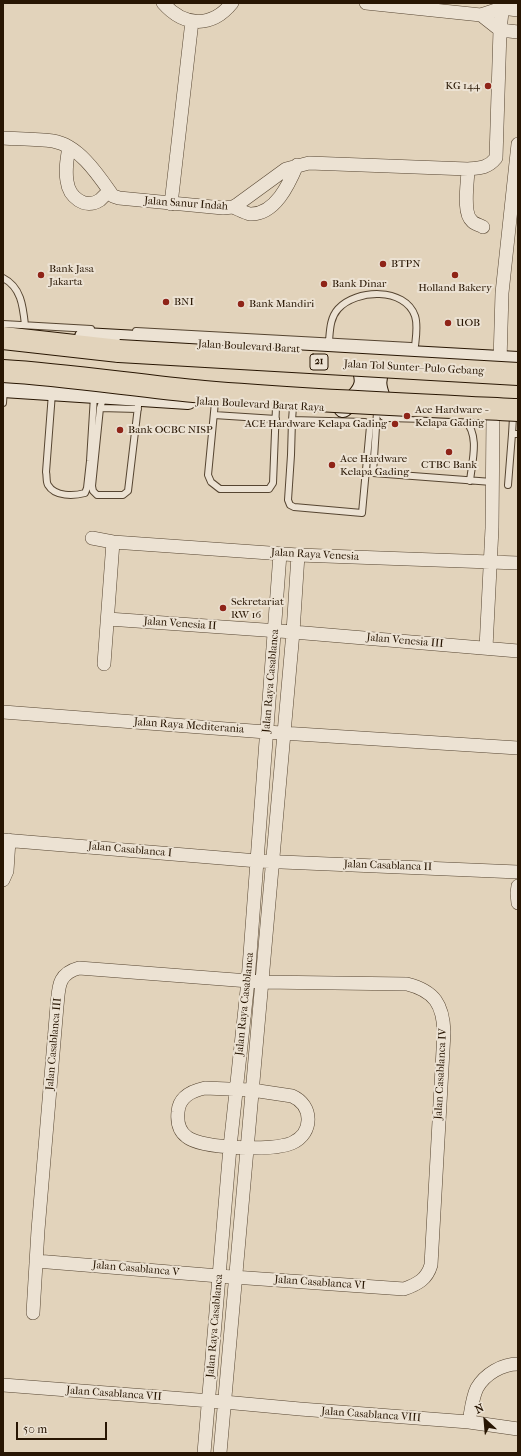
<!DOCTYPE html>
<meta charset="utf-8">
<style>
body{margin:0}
#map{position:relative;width:521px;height:1456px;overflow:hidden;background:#e2d3bb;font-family:"IM FELL French Canon",serif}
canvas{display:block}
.frame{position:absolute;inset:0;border:4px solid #281603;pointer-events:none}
.north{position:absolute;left:465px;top:1400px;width:40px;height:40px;-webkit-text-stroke:3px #ece2d3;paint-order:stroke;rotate:334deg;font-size:11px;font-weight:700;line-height:16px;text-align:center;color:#281603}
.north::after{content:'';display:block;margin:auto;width:14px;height:18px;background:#281603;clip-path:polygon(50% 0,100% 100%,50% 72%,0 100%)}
.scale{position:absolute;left:16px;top:1422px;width:91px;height:18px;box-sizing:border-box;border:2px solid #281603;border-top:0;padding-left:5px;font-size:12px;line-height:14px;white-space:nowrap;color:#281603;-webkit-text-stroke:3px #ece2d3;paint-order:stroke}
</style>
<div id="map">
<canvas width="521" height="1456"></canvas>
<div class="frame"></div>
<div class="north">N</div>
<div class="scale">50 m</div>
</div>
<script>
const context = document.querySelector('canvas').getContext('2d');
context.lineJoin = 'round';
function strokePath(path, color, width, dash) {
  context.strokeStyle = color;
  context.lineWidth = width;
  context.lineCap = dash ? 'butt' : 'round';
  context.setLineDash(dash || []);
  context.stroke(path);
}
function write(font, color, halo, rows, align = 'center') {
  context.font = font + ' "IM FELL French Canon",serif';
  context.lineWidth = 4;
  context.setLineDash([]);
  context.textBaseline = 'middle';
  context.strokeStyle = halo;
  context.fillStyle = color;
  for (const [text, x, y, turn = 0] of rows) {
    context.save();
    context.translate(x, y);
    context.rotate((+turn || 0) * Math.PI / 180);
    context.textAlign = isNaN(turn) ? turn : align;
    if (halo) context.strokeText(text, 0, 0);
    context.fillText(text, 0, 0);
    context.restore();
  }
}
const lane = new Path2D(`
 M3 278C21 287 23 306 25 325
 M3 324 91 329
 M136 331 411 346
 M329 341C330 330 330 318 338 309 356 289 405 287 415 316 418 325 416 337 415 346
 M52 393 46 472C47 476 46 482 48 485 55 497 74 496 85 493L87 488 90 461 94 396
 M104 396 100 408 92 486 93 491 97 495H123L128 491 139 398
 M215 402 208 475 211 482 220 489H269L273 483 276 407
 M3 403 4 389
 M100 408 138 409
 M377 412 373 473 492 482
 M214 415 276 419
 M514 415 513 417 512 434H518
 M387 418 465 420C480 436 472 461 470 481
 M292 420 365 422 370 426 362 513 294 507 290 505 288 500 291 455 292 420 293 407
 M508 485 512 434`);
const street = new Path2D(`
 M163 3C184 27 212 28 232 3
 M366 3 481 15 502 8 518 10
 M481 15 500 30 518 32
 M3 138C19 139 36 139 53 141 79 145 99 176 113 196L119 198 223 208 233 207 238 204 286 169 309 163 468 169C480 168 488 168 496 158L500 30 503 3
 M69 147C67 159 65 170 67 181 69 197 85 210 100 200 103 197 106 194 109 191
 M468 169C468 181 462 213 472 221 474 224 480 225 483 227
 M171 204 192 21
 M233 207C238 209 245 213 250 214 275 215 289 184 297 165
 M500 361 502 293 518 144
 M92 538 113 542 298 555 518 563
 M108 619 293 632 518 651
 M486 648 492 528 493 416
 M104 664 113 542
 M3 712 266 732 518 748
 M3 840 258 861 518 872
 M3 880 7 871 9 840
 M518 886 517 893 518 903
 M205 1088 252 1090 292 1096C313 1105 314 1133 292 1143 274 1151 202 1149 187 1137 179 1131 177 1121 178 1112 179 1097 191 1091 205 1088Z
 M33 1313 38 1230 57 1006C59 988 57 974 79 968L262 982 407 984C435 991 443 1005 444 1032L431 1265C427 1279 418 1284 404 1289L219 1276 36 1261
 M3 1385 224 1402 300 1409 469 1422 518 1429
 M469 1422C471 1412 472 1398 477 1388 485 1374 502 1364 518 1364
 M204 1453 230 1147 248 981 280 554
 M220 1453 293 632 298 555`);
const secondary = new Path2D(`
 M84 337 518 361
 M3 388 188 400
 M343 408C367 390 370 380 353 355
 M387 412C376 388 372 379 388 356`);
const highway = new Path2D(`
 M3 338 119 351`);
strokePath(lane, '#564531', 8);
strokePath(street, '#564531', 14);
strokePath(secondary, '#281603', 20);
strokePath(highway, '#281603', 24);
strokePath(lane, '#ece2d3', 6);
strokePath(street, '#ece2d3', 13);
strokePath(secondary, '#ece2d3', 18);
strokePath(highway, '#e2d3bb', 22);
const highwayBridge = new Path2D(`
 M119 351 518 374
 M3 371C70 375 137 386 204 392 309 401 413 405 518 410`);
strokePath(highwayBridge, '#281603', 24, []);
strokePath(highwayBridge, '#e2d3bb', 22);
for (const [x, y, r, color] of [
 [488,86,4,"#8f2418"],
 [383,264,4,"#8f2418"],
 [41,275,4,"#8f2418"],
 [455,275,4,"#8f2418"],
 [324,284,4,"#8f2418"],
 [166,302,4,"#8f2418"],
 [241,304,4,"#8f2418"],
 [448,323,4,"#8f2418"],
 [407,416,4,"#8f2418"],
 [395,424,4,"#8f2418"],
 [120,430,4,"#8f2418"],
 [449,452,4,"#8f2418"],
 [332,465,4,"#8f2418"],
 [223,608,4,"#8f2418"]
]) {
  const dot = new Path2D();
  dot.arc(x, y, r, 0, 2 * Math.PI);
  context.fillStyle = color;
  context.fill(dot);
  strokePath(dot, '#ece2d3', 1.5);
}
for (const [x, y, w] of [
 [319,362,18]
]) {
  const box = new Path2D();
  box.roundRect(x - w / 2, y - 8, w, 16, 3);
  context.fillStyle = '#ece2d3';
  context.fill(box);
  strokePath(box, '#281603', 1);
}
write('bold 10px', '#281603', null, [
 ["21",319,362]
]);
write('11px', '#281603', '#ece2d3', [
 ["KG 144",480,86,"right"],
 ["BTPN",391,264],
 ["Bank Jasa",49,269],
 ["Jakarta",49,282],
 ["Bank Dinar",332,284],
 ["Holland Bakery",455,288,"center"],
 ["BNI",174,302],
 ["Bank Mandiri",249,304],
 ["UOB",456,323],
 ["Ace Hardware -",415,410],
 ["Kelapa Gading",415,423],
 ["ACE Hardware Kelapa Gading",387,424,"right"],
 ["Bank OCBC NISP",128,430],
 ["Ace Hardware",340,459],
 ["Kelapa Gading",340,472],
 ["CTBC Bank",449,465,"center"],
 ["Sekretariat",231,602],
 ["RW 16",231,615]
], 'left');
write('11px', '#281603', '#ece2d3', [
 ["Jalan Sanur Indah",186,204,4],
 ["Jalan Boulevard Barat",249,347,3],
 ["Jalan Tol Sunter–Pulo Gebang",414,368,3],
 ["Jalan Boulevard Barat Raya",260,405,3],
 ["Jalan Raya Venesia",315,555,3],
 ["Jalan Venesia II",180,624,4],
 ["Jalan Venesia III",405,641,5],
 ["Jalan Raya Casablanca",271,681,-85],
 ["Jalan Raya Mediterania",189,726,4],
 ["Jalan Casablanca I",130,850,5],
 ["Jalan Casablanca II",388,866,2],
 ["Jalan Raya Casablanca",245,1004,-84],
 ["Jalan Casablanca III",54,1044,-85],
 ["Jalan Casablanca IV",441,1074,-87],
 ["Jalan Casablanca V",136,1269,5],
 ["Jalan Casablanca VI",320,1283,4],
 ["Jalan Raya Casablanca",215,1326,-85],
 ["Jalan Casablanca VII",114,1394,4],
 ["Jalan Casablanca VIII",371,1415,4]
]);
</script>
